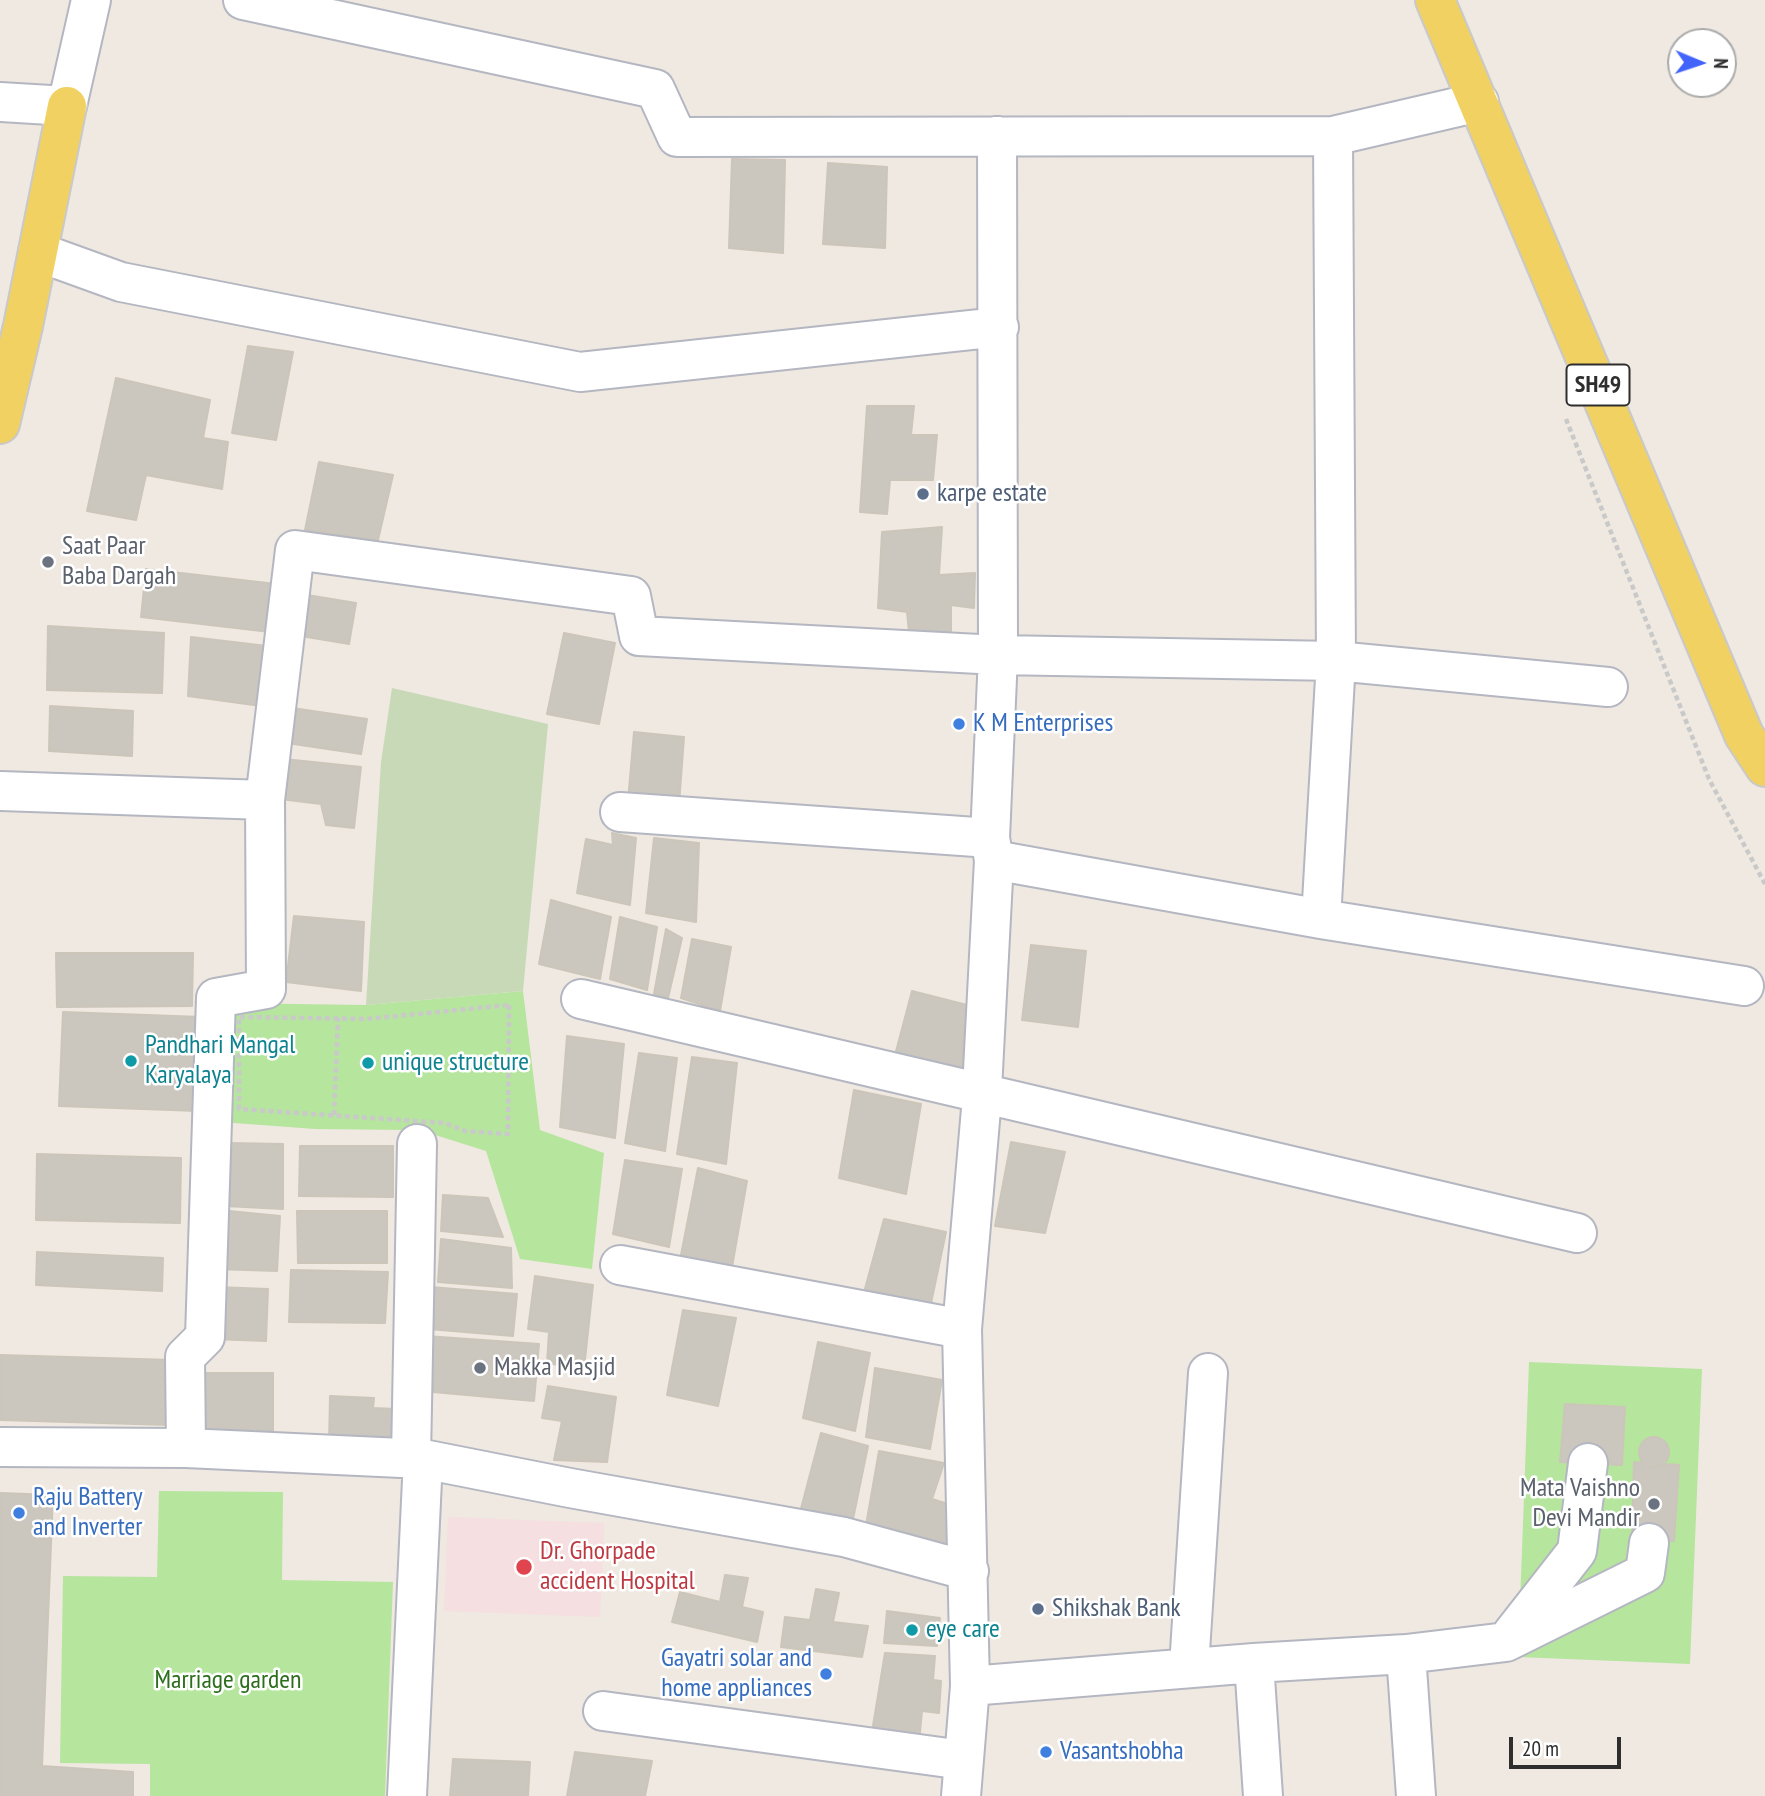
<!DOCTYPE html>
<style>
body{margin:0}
#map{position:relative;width:1765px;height:1796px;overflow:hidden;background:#efe9e1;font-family:"PT Sans Narrow",sans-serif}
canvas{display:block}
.north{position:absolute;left:1667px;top:28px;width:70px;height:70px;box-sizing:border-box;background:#fff;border:2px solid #ababab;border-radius:50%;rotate:92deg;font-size:19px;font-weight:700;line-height:28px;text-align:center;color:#2e2e2e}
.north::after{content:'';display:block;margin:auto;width:24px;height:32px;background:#4264fb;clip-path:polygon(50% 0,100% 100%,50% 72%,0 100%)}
.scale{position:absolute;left:1509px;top:1737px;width:112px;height:32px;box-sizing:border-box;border:4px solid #2e2e2e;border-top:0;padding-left:9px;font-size:21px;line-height:24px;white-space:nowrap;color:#2e2e2e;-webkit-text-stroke:5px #fff;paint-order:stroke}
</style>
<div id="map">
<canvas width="1765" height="1796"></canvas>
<div class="north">N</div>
<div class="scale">20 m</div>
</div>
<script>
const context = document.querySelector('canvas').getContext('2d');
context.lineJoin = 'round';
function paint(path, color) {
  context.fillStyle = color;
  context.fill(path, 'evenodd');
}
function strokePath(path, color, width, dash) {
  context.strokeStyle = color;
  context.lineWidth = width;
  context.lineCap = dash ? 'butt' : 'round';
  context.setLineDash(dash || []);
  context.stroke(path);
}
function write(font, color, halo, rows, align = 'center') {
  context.font = font + ' "PT Sans Narrow",sans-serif';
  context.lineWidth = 5;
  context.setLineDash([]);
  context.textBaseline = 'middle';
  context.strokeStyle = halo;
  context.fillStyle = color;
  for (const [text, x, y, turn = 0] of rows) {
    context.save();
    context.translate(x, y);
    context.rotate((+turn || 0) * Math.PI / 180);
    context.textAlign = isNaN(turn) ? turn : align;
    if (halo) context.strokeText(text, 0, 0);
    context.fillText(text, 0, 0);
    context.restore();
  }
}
paint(new Path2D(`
 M448 1517 604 1523 600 1617 444 1611Z`), '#f5dfe0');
paint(new Path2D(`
 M523 991 540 1130 604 1153 592 1269 520 1259 486 1151 432 1134 404 1130 315 1129 221 1122 225 1003 366 1005Z
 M1529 1362 1702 1369 1690 1664 1518 1657Z
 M159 1491 283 1492 282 1580 393 1582 385 1796H150V1764L60 1763 63 1576 157 1577Z`), '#b6e59e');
paint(new Path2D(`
 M392 688 548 724 523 991 366 1005 381 762Z`), '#c8d9b8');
const building = new Path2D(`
 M732 159 785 160 783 253 729 248Z
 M828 163 887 167 885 248 823 244Z
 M248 346 293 352 276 440 232 433Z
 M116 378 210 400 203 438 228 442 222 489 146 475 136 520 87 511Z
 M867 406H914L911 435H937L933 480H890L887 514 860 512Z
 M319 462 393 475 378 540 305 530Z
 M942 527 939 575 975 573 974 608 951 605V636L909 632 907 612 878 608 882 532Z
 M146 569 276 584 270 632 141 617Z
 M301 594 356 603 349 644 295 635Z
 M48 626 164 633 162 693 47 690Z
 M564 633 615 643 599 724 547 714Z
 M191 637 267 646 261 706 188 696Z
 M50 706 133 711 132 756 49 751Z
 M292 708 367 719 361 754 287 743Z
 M634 732 684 737 679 805 628 801Z
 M284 759 361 767 354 828 326 825 321 804 280 799Z
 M612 833 636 838 630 905 577 893 586 839 613 845Z
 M654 838 699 843 696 922 646 913Z
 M551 900 611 917 600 979 539 964Z
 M294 916 364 922 361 991 286 982Z
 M620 917 657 927 647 990 610 979Z
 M666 929 682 938 668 998 654 994Z
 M692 939 731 947 720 1011 681 998Z
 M1031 945 1086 951 1078 1027 1022 1020Z
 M56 953H193L192 1006 57 1007Z
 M912 991 967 1005 961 1076 894 1059Z
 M63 1012 202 1017 198 1111 59 1106Z
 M567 1036 624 1044 615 1138 560 1127Z
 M639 1053 677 1058 665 1151 625 1143Z
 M692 1057 737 1063 726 1164 677 1154Z
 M854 1090 921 1104 906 1194 839 1178Z
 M1011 1142 1065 1152 1045 1233 995 1226Z
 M227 1143 283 1144V1209L225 1206Z
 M300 1146H393V1197L299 1196Z
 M37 1154 181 1158 180 1223 36 1220Z
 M625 1160 682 1169 669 1247 613 1234Z
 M698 1168 747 1181 732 1267 681 1255Z
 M443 1195 488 1198 503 1237 441 1231Z
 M219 1210 280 1216 277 1271 216 1269Z
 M297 1211H387V1263H298Z
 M884 1219 946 1232 930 1308 863 1296Z
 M441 1239 511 1248 512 1288 438 1282Z
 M37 1252 163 1258 162 1291 36 1285Z
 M291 1270 388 1272 385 1323 289 1322Z
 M535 1276 593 1285 584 1369 547 1363 549 1332 528 1329Z
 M216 1287 268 1289 266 1341 213 1339Z
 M431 1287 517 1294 513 1336 428 1329Z
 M683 1310 736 1318 718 1406 667 1395Z
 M426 1336 539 1344 534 1401 422 1391Z
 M818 1342 870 1353 855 1431 803 1418Z
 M0 1355 172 1360 170 1425 0 1420Z
 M875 1368 942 1380 930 1449 866 1437Z
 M202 1373H273V1431L199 1430Z
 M548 1386 616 1397 607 1462 554 1460 562 1421 542 1418Z
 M330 1396 374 1398 373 1408 396 1409 394 1445 329 1444Z
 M1565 1404 1625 1407 1622 1465 1560 1462Z
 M821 1433 868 1446 852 1524 799 1516Z
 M1639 1452a15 15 0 1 1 30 0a15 15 0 1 1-30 0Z
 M879 1451 944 1463 932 1499 948 1504 947 1549 865 1531Z
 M1634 1462 1643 1463 1651 1468 1665 1464 1679 1465 1674 1541H1632Z
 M0 1493 53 1495 42 1766 133 1772V1796H0Z
 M725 1575 748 1578 742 1607 763 1612 757 1642 672 1622 680 1592 720 1602Z
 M816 1589 839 1593 833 1622 868 1626 862 1657 781 1647 785 1617 810 1620Z
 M887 1611 940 1618 937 1646 884 1643Z
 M885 1653 935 1656 933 1680 941 1681 939 1713 922 1711 919 1742 871 1738Z
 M575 1752 652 1761 645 1796H567Z
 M453 1759 530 1762 528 1796H450Z`);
paint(building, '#cbc7bf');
strokePath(building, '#cbc5ba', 2);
const minor = new Path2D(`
 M243 0 655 89 677 137 1333 136 1479 102
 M0 102 67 106 91 0
 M38 252 121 282 580 372 999 327
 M0 791 265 800
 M620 812 990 838
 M994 860 1321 919 1744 986
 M1321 919 1336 661 1333 136
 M581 999 1577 1233
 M620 1265 962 1329
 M0 1447 186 1448 423 1459 570 1488 844 1537 969 1571
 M186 1448 185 1357 205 1337 216 998 266 989 265 800 295 550 631 596 639 636 998 655 1336 661 1608 687
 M411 1458 417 1144
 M1512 1634 1577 1551 1588 1463
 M1406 1654 1416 1796
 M1254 1663 1263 1796
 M1189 1667 1208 1373
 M970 1686 1254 1663 1406 1654 1506 1642 1645 1573 1649 1543
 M603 1711 963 1760
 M407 1796 423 1459
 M961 1796 970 1686 962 1329 981 1109 994 860 990 838 998 655 997 136`);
const major = new Path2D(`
 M1435 0 1744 735 1765 767
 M0 424 23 326 67 106`);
strokePath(minor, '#b4b7c1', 42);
strokePath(major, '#c9c9c9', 42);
strokePath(new Path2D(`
 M1566 419 1709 779 1765 884
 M509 1005 508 1134 465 1131 445 1123 239 1109V1017L366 1019Z
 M334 1115 338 1018`), '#c9c9c9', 4.5, [5, 3.5]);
strokePath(minor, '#fff', 38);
strokePath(major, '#f2d163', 38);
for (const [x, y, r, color] of [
 [923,494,7,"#5c6f8a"],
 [48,562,7,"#6b7280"],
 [959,724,7,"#3f7fe0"],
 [131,1061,7,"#0f9aa8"],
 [368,1063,7,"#0f9aa8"],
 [480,1368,7,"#6b7280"],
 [1654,1504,7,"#6b7280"],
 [19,1513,7,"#3f7fe0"],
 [524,1567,9,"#e0444e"],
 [1038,1609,7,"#5c6f8a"],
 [912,1630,7,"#0f9aa8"],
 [826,1674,7,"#3f7fe0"],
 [1046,1752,7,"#3f7fe0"]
]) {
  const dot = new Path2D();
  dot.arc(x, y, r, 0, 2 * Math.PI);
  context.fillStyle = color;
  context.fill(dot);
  strokePath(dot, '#fff', 2.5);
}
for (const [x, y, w] of [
 [1598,385,63]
]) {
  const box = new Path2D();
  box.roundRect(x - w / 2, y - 20.5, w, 41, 5);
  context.fillStyle = '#fff';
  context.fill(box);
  strokePath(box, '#2e2e2e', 2);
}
write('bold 24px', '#2e2e2e', null, [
 ["SH49",1598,385]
]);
write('26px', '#4e5e75', '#fff', [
 ["karpe estate",937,494],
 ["Shikshak Bank",1052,1609]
], 'left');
write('26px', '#5b616d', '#fff', [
 ["Saat Paar",62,547],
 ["Baba Dargah",62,577],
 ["Makka Masjid",494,1368],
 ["Mata Vaishno",1640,1489,"right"],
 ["Devi Mandir",1640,1519,"right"]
], 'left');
write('26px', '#366cbe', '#fff', [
 ["K M Enterprises",973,724],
 ["Raju Battery",33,1498],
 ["and Inverter",33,1528],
 ["Gayatri solar and",812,1659,"right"],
 ["home appliances",812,1689,"right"],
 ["Vasantshobha",1060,1752]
], 'left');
write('26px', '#0d838f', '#fff', [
 ["Pandhari Mangal",145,1046],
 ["Karyalaya",145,1076],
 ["unique structure",382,1063],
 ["eye care",926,1630]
], 'left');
write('26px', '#be3a42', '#fff', [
 ["Dr. Ghorpade",540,1552],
 ["accident Hospital",540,1582]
], 'left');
write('26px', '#2c6e1b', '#fff', [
 ["Marriage garden",228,1681]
]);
</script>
